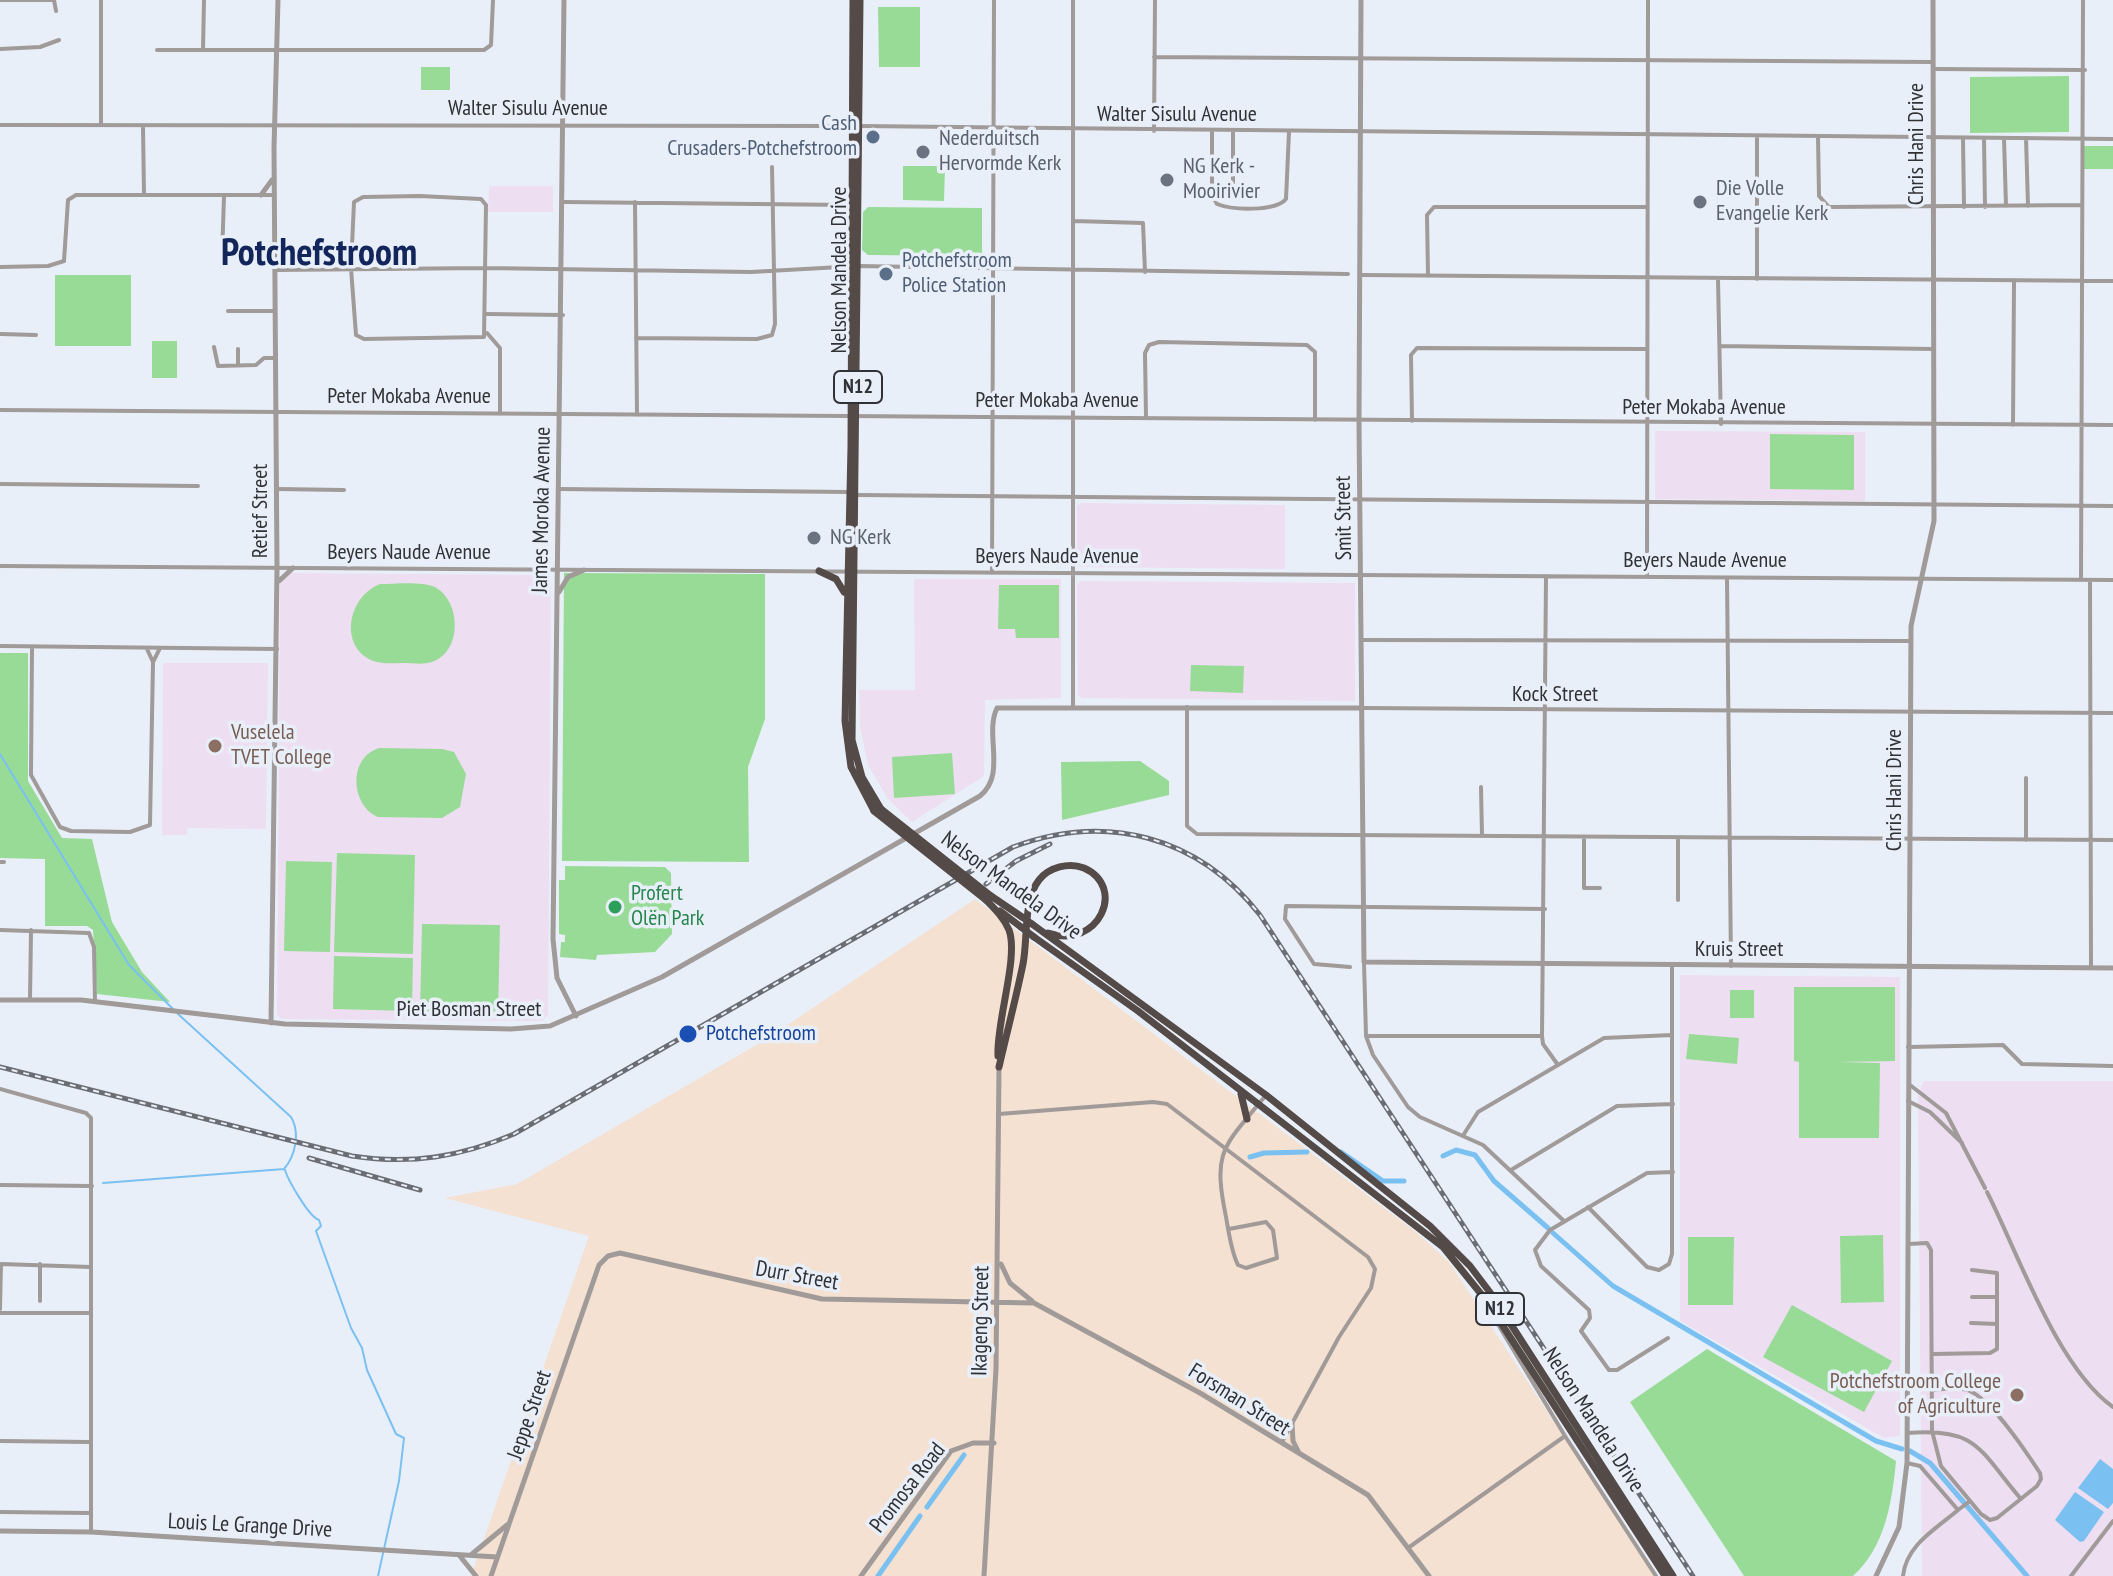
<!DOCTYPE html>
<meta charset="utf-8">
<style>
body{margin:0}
canvas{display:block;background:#e9eff9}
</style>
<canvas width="2113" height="1576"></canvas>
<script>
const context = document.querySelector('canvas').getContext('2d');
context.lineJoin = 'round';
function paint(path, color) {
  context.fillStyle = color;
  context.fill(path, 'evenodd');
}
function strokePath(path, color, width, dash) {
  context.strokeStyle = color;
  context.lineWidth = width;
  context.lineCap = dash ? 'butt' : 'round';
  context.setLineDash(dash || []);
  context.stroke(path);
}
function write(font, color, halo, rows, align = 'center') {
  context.font = font + ' "PT Sans Narrow",sans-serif';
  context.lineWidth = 7;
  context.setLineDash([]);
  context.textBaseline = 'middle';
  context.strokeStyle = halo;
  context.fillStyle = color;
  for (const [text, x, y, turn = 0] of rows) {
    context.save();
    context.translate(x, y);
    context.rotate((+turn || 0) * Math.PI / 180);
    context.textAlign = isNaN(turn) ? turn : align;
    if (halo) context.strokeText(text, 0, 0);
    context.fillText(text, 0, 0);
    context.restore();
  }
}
paint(new Path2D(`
 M975 899 1416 1232 1449 1262 1655 1576H471L589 1236 445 1198 517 1184 765 1040Z`), '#f4e1d1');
paint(new Path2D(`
 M489 186H553V212H488Z
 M1655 431 1865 432V501L1655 499Z
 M1081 503 1285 505V569L1081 567 1077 564V506Z
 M290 573 545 575 551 581 548 1015 542 1021 281 1019 277 1014 280 583Z
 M914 579H1061V698L985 700 984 776 912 822 888 799 868 765 860 727 859 690H915Z
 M1081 581 1355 583V701L1082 698 1078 695 1077 585Z
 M163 663H268L266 829 187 828V835H162Z
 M1680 975 1900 977V1436L1884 1438 1680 1321Z
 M1924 1081H2113V1576H1922L1918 1093Z`), '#eedef1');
paint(new Path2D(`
 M878 7H920V67H879Z
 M421 67H450V90H421Z
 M2069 76V132L1970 133V77Z
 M2084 146H2113V169H2084Z
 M903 166H945L944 201 903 200Z
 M868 207 982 208V256L868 255 862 250 863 212Z
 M55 275H131V346H55Z
 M152 341H177V378H152Z
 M1770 434 1854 435V490L1770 489Z
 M564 573 765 574V719L748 767 749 862 562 861Z
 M380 584C395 584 421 581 435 587 462 602 462 652 432 662 423 665 412 663 402 663 394 663 385 664 377 662 339 652 345 598 380 584Z
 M999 585H1059V638H1016L1015 629H998Z
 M0 653H28V781L62 838 92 839 112 922 142 972 170 1002 97 994 93 930 87 926H45V859L0 858Z
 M1191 665 1244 666 1243 693 1190 691Z
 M380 748 442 749 454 752 466 774 460 807 442 818 378 817C350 805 348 756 380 748Z
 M952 753 955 794 894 798 892 757Z
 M1140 761 1169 781V795L1062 820 1061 762Z
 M337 853 415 855 413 954 334 952Z
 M286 861 332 862 330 952 284 951Z
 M565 866 665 867 671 873 672 934 655 952 597 955 596 960 560 957 561 942H565V935L559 934V880H565Z
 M422 924 500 925 498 1014 420 1012Z
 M334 956 413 958 412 1011 333 1009Z
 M1794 987H1895V1061L1839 1062 1880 1063 1879 1138H1799V1062L1794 1061Z
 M1730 990H1754V1018H1730Z
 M1689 1034 1739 1038 1737 1064 1686 1059Z
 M1883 1235 1884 1302 1841 1303 1840 1236Z
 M1688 1237H1734L1733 1305H1688Z
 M1792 1305 1892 1361 1864 1412 1763 1357Z
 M1707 1349 1896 1461C1892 1503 1885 1547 1853 1576H1744L1630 1402Z`), '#98db97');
paint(new Path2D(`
 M2100 1459 2113 1469V1503L2108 1509 2078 1488Z
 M2075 1492 2104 1512 2084 1541 2080 1542 2055 1520Z`), '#7ac1f2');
strokePath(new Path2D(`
 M0 754 129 965 173 1009
 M285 1170C288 1180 309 1217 319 1220L321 1226 316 1231 351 1328 362 1348 367 1370 396 1434 404 1438 399 1481 378 1576
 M103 1183 284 1169C296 1155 300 1132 291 1117L178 1014`), '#7ac1f2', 2);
strokePath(new Path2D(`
 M1341 1152 1383 1181H1404
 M1443 1156 1456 1150 1475 1155 1494 1181 1548 1228
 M1250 1157 1264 1153 1307 1152
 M1553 1233 1613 1286 1876 1441 1902 1449
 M1910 1451 1930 1463 2027 1576
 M927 1507 964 1455
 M878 1576 920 1516`), '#7ac1f2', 5);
strokePath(new Path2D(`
 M0 0H54L56 11
 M0 49 40 47 59 40
 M157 50H484L491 45 493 0
 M203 50 204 0
 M1154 57 1933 62
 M1933 69 2085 70
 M0 125 851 126
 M101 125V0
 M143 126 144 195
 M860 126 2113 139
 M1154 131 1155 0
 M1212 131V195L1217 204C1232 210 1275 212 1286 199L1289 132
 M1233 131V195
 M1818 136 1819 196 1829 207 2082 205
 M1963 138 1964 207
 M1984 138 1985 207
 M2004 138 2006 206
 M2026 138 2028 206
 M420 196 481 199 486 205 484 337 364 339 356 335 351 268 354 202 363 197Z
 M564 202 850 205
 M635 202 637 415
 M1074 221 1143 223 1145 272
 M222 257 224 196
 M0 267 48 266 64 261 68 200 76 195H274
 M275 270 486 268 751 272 858 266 1348 274
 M1360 275 2113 281
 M1428 276 1427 215 1434 207H1647
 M1718 279 1721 424
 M1757 279V136
 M228 311H275
 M487 314 563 315
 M487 333 500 348V414
 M0 334 36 335
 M636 338 757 339 772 335 775 324 772 167
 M1721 346 1934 349
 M214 347 218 366 256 365 264 358H275
 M238 349V365
 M0 410 2113 425
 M1146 418 1145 353 1149 345 1159 342 1307 345 1315 352V420
 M1412 421 1411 355 1417 348 1647 349
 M2013 425 2014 281
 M0 484 198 486
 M277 489 344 490
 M558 489 849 492
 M857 495 2113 506
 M0 566 2113 580
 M992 573 994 0
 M1546 576 1542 1036 1543 1044 1558 1065
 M1647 576 1648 0
 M1727 578 1731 966
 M2081 580 2083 0
 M2090 580 2091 968
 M1362 640 1911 641
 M0 646 277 649
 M32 648 31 775 60 827 71 831 130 832 150 825 153 662 160 648
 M147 649 153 662
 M1073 706V0
 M1187 707V826L1197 834 2113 840
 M1363 708 2113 713
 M2026 778V840
 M1481 787 1482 836
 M1584 838V888H1600
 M1678 838V900
 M0 862H4
 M0 930 89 933 94 947 95 1002
 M1364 962 1366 1036 1373 1055 1408 1107 1420 1117 1483 1145 1564 1221
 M1350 967 1314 964 1285 919 1286 906 1545 909
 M30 1000 31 930
 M1366 1036H1542
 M1908 1047 2003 1045 2022 1064 2113 1066
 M1910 1085 1946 1113 1985 1188
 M0 1089 86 1113 91 1118V1532
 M1908 1101 1930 1112 1962 1143
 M999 1114 1153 1102 1167 1104 1368 1257 1375 1269 1371 1288 1339 1337 1282 1442
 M1464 1134 1478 1112 1604 1038 1672 1035
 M1511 1170 1617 1106 1673 1104
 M0 1185 92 1186
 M1987 1192C2019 1255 2057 1367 2113 1407
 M1588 1207 1647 1267 1659 1270 1669 1264 1672 1254V965
 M1229 1229 1266 1222 1273 1230 1277 1258 1246 1268 1238 1265C1231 1251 1229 1233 1226 1217 1212 1149 1224 1147 1266 1095
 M1908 1244 1927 1243 1931 1250 1932 1431 1941 1466 1981 1514 1990 1520 1997 1518 2037 1486 2041 1479 2040 1473C2025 1450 1994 1403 1970 1391 1959 1386 1944 1389 1932 1390
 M1972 1297H1997
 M40 1301V1264
 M0 1309 1 1264 91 1267
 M0 1313H91
 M1496 1321 1565 1436 1656 1576
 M1971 1323 1997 1324
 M1668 1338 1617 1370H1609L1581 1331 1590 1318 1589 1310 1541 1266 1535 1250 1550 1230 1647 1173 1673 1172
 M1932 1354 1990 1353 1997 1349V1273L1972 1270
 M1907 1433C1978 1427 1979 1450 2021 1499
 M0 1441 90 1442
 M1958 1510 1970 1501
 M0 1512 90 1513
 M1408 1548 1565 1436
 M1903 1576C1906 1545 1936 1529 1958 1510L1920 1466 1907 1463
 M2071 1576 2113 1521`), '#a09a99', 4);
strokePath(new Path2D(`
 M564 0 553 939 557 978 576 1016
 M1361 0 1359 421 1364 962 2113 968
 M261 195 272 180
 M279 581 293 568
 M559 592 568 577 584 570
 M0 1000H81L285 1024 511 1029 550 1026 662 977 980 796C1007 774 984 735 997 708H1363
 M271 1023 277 568 274 148 278 0
 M1001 1264 1010 1283 1032 1301
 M1292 1424 1293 1441 1299 1453
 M0 1531 91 1532 497 1557
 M472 1554 507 1525
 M459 1555 476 1576
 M491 1576 599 1265 608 1256 620 1253 822 1299 1034 1303 1200 1393 1368 1495 1429 1576
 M861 1576 951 1451 973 1443H994
 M984 1576 996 1369 999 1067
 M1876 1576 1899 1527 1907 1463 1911 626 1934 521 1933 0`), '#a09a99', 5);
strokePath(new Path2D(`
 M853 0 851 447 845 721 851 767 874 811
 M860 0 852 740 862 777 881 809
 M819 571 836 579 844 592
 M991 896 1022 917
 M986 900C995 909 1004 918 1009 930 1019 957 996 1022 998 1056
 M1000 911 1021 927
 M1032 924 1266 1095 1430 1226 1470 1266 1492 1295 1673 1576
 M1034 937 1138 1011 1443 1247 1486 1300 1665 1576
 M999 1067C1007 1032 1016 998 1023 964 1028 939 1023 900 1039 880 1049 867 1069 862 1084 868 1127 887 1099 950 1048 933
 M1241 1094 1247 1119`), '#544a47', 7);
const rail = new Path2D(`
 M986 884 1016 861 1050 844
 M0 1067 352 1156C411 1165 460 1157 514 1134L1013 847C1106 812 1198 836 1260 915L1693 1576
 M309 1158 420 1190`);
strokePath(rail, '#6a6d73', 5);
strokePath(rail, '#e9eff9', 2, [6]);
strokePath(new Path2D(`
 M881 809 991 896
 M874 811 986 900
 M1022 917 1032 924
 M1021 927 1034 937`), '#544a47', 7);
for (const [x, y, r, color] of [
 [873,137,8,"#5c6f8a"],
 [923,152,8,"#6b7280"],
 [1167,180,8,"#6b7280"],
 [1700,202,8,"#6b7280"],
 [886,274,8,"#5c6f8a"],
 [814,538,8,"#6b7280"],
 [215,746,8,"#8d6e63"],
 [615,907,8,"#2e9e5b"],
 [688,1034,10,"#1a4fb4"],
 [2017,1395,8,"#8d6e63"]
]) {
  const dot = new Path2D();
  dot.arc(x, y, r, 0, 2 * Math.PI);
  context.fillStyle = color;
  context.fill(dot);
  strokePath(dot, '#e9eff9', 3);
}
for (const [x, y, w] of [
 [858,387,48],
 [1500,1309,48]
]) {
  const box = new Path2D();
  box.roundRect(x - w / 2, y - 16, w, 32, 6);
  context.fillStyle = '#e9eff9';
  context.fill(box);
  strokePath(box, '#303236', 2);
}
write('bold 20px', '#303236', null, [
 ["N12",858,387],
 ["N12",1500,1309]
]);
write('22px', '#303236', '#e9eff9', [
 ["Walter Sisulu Avenue",528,109],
 ["Walter Sisulu Avenue",1177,115],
 ["Chris Hani Drive",1917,144,-90],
 ["Nelson Mandela Drive",840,270,-90],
 ["Peter Mokaba Avenue",409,397],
 ["Peter Mokaba Avenue",1057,401],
 ["Peter Mokaba Avenue",1704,408],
 ["James Moroka Avenue",542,510,-89],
 ["Retief Street",261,511,-90],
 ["Smit Street",1344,518,-91],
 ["Beyers Naude Avenue",409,553],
 ["Beyers Naude Avenue",1057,557],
 ["Beyers Naude Avenue",1705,561],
 ["Kock Street",1555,695],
 ["Chris Hani Drive",1895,790,-90],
 ["Nelson Mandela Drive",1011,886,36],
 ["Kruis Street",1739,950],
 ["Piet Bosman Street",469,1010],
 ["Durr Street",797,1276,10],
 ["Ikageng Street",981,1321,-89],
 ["Forsman Street",1239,1400,32],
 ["Jeppe Street",530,1415,-71],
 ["Nelson Mandela Drive",1593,1420,57],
 ["Promosa Road",908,1488,-52],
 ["Louis Le Grange Drive",250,1526,3]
]);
write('22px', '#4e5e75', '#e9eff9', [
 ["Cash",857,124],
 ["Crusaders-Potchefstroom",857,149],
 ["Potchefstroom",902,261,"left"],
 ["Police Station",902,286,"left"]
], 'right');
write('22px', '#5b616d', '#e9eff9', [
 ["Nederduitsch",939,139],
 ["Hervormde Kerk",939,164],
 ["NG Kerk -",1183,167],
 ["Mooirivier",1183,192],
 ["Die Volle",1716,189],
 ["Evangelie Kerk",1716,214],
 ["NG Kerk",830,538]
], 'left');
write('22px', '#785e54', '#e9eff9', [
 ["Vuselela",231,733],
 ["TVET College",231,758],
 ["Potchefstroom College",2001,1382,"right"],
 ["of Agriculture",2001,1407,"right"]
], 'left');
write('22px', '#27864d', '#e9eff9', [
 ["Profert",631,894],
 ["Olën Park",631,919]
], 'left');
write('22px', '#164399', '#e9eff9', [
 ["Potchefstroom",706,1034]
], 'left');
write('bold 38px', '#13265c', '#e9eff9', [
 ["Potchefstroom",319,254]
]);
</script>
